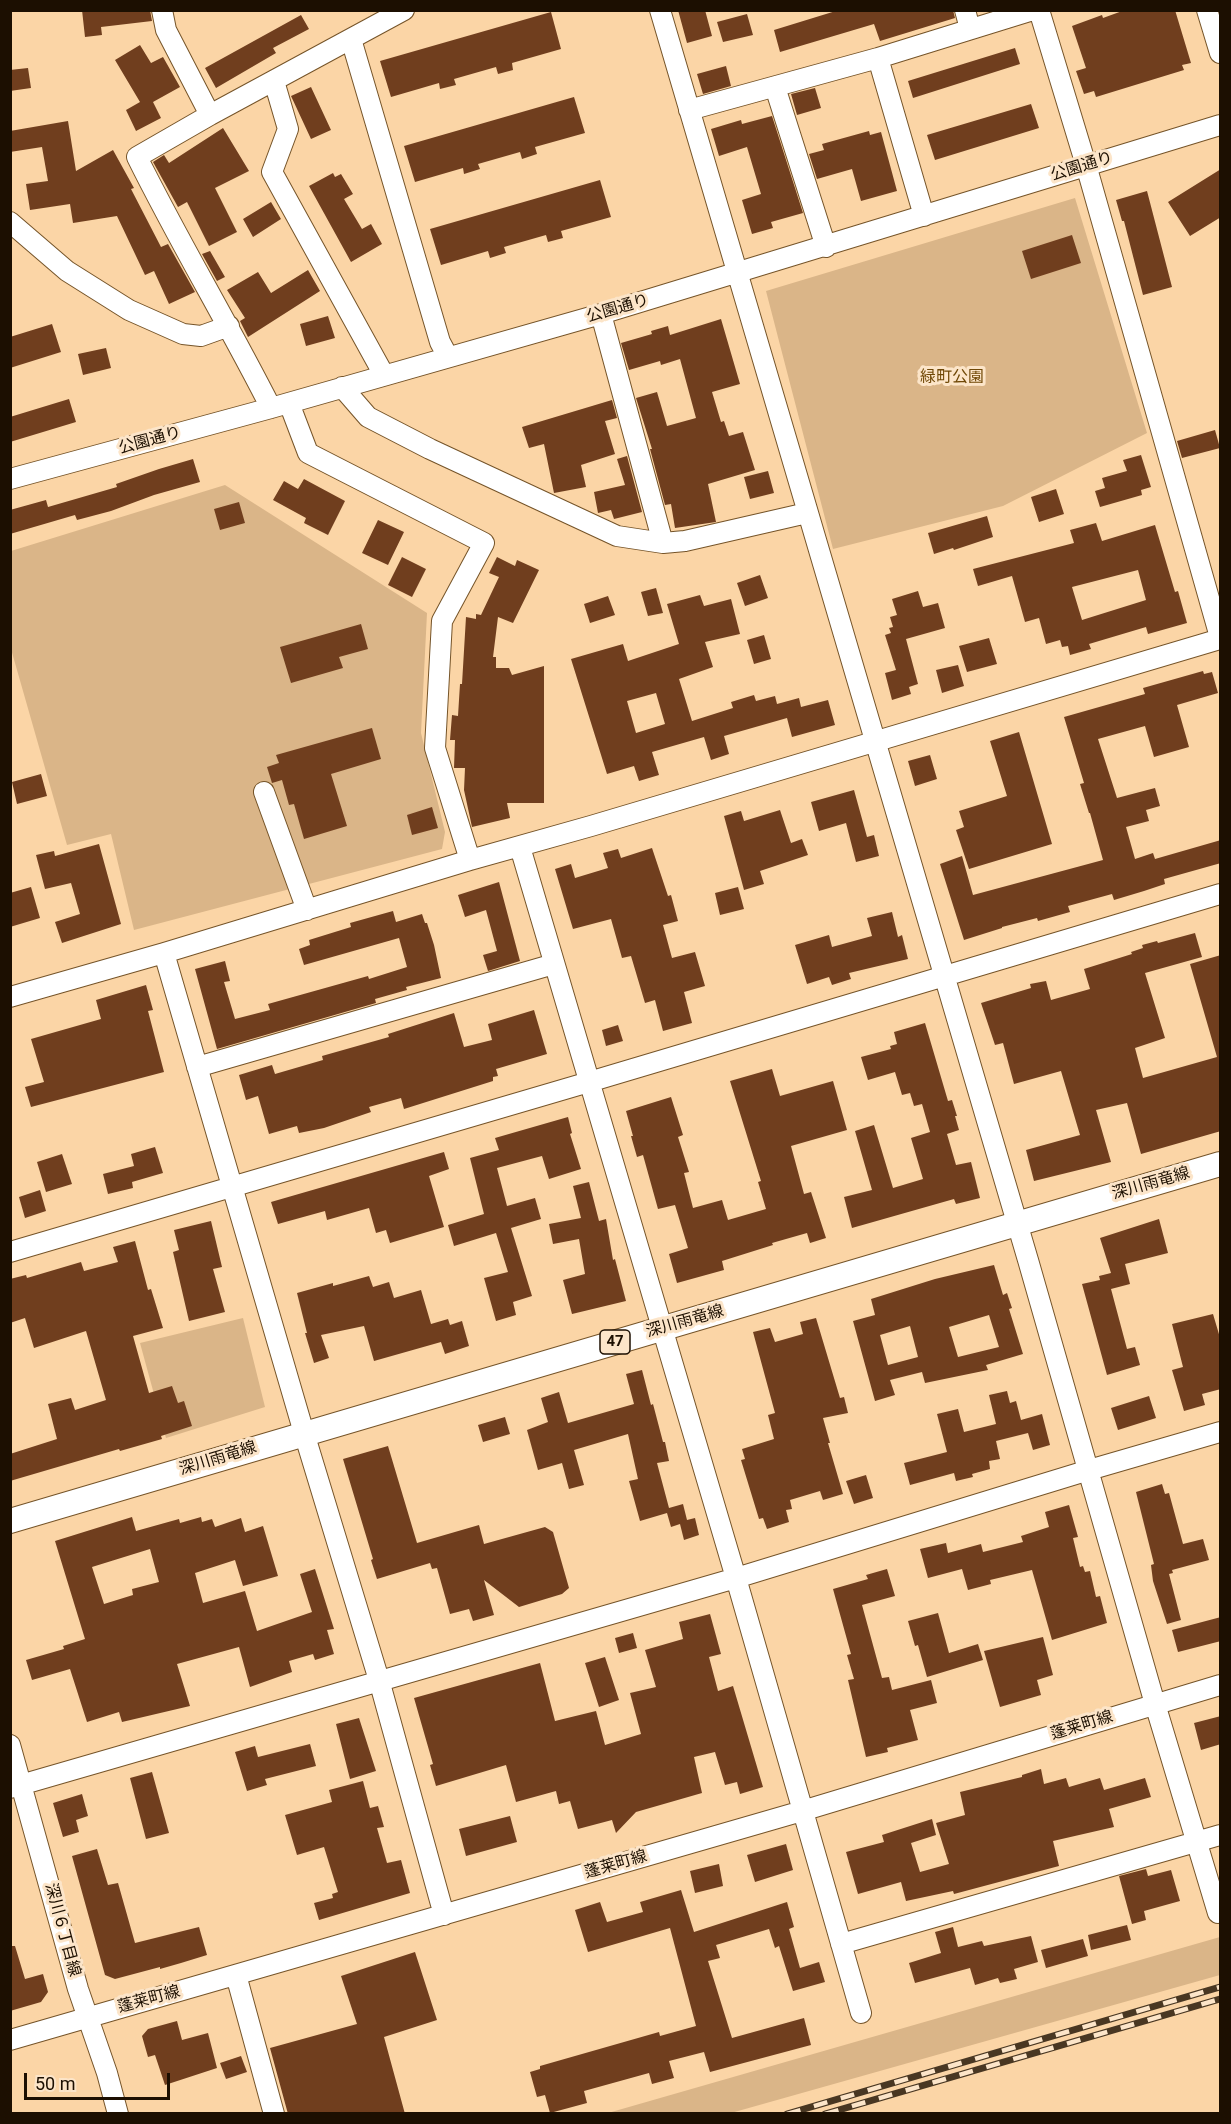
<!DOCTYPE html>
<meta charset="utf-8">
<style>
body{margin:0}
#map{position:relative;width:1231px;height:2124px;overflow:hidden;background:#fbd5a6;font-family:Roboto,sans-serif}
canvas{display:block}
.frame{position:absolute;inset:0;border:12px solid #1c0f01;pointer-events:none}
.scale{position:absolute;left:24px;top:2073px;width:146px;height:27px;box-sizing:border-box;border:3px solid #1c0f01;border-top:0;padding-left:8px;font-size:18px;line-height:21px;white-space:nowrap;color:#1c0f01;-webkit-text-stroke:4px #fce5c9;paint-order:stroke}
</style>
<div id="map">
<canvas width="1231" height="2124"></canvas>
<div class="frame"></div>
<div class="scale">50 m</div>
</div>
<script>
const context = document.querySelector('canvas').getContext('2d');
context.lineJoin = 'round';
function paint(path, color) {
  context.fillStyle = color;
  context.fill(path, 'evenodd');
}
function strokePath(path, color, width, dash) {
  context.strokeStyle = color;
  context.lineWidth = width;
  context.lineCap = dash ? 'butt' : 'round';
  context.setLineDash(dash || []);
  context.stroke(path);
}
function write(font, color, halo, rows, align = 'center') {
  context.font = font + ' Roboto,"Noto Sans JP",sans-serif';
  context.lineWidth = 6;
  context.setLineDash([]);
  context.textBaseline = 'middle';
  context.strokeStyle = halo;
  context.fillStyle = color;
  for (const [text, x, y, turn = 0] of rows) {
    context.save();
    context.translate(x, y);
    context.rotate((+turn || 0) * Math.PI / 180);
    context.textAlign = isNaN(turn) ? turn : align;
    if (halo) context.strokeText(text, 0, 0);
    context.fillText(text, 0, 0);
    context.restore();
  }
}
paint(new Path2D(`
 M1075 198 1147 433 1003 506 833 549 766 291Z
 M225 485 427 613 421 733 445 832 442 849 134 930 111 834 67 845 11 649V551Z
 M243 1318 265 1407 166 1438 140 1343Z
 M1220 1937V1975L731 2113H608Z`), '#dab588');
paint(new Path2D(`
 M82 10H150L152 21 101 27 102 35 85 37Z
 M678 10H705L712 36 687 43Z
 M839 10H953L955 18 880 41 874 24 780 52 774 30Z
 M1125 10H1175L1191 63 1182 65 1184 70 1096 97 1094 91 1084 94 1076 71 1086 68 1072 26 1102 15 1103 18Z
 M551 12 561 49 512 63 513 70 498 74 496 67 454 79 456 85 440 89 439 83 391 97 380 61Z
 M747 14 753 35 723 42 717 22Z
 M301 15 309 29 273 48 276 53 216 88 205 68Z
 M140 45 151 63 163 57 180 87 153 102 161 118 136 131 126 110 140 102 115 60Z
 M1015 48 1020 64 913 98 908 81Z
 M726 66 731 86 703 94 697 74Z
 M28 68 31 88 10 91V70Z
 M311 87 331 130 311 139 291 96Z
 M815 88 821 108 797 115 791 94Z
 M574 97 585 133 535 147 537 154 522 159 520 152 478 164 480 169 464 174 463 168 415 182 404 146Z
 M1031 104 1039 128 935 160 927 135Z
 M772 116 803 213 771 222 773 228 752 234 742 200 761 194 747 147 719 156 711 129 741 120 742 124Z
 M68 121 76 171 113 150 134 188 131 189 161 247 168 244 195 292 169 304 154 271 145 275 117 216 73 223 70 204 30 210 26 184 48 181 42 147 10 152V131Z
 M223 128 249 171 215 188 237 232 209 246 187 202 178 207 153 162 164 155 169 163Z
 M869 131 870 135 881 132 897 191 861 201 852 169 817 179 809 154 824 150 822 144Z
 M1221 169V217L1190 236 1168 202Z
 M333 173 335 177 341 174 353 194 344 199 362 229 371 224 382 244 351 262 309 186Z
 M600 180 611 217 561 231 563 238 548 242 546 235 504 247 506 253 490 258 488 251 441 265 430 229Z
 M1147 191 1172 287 1143 295 1124 221H1122L1116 200Z
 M271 202 281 219 253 237 243 219Z
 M1072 235 1081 263 1031 279 1022 251Z
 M210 251 225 277 217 281 202 254Z
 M308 270 320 291 248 337 240 321 245 318 227 290 258 272 271 293Z
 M328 316 335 338 306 346 300 324Z
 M721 319 740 384 712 392 721 422 724 421 729 436 743 432 755 470 708 484 716 522 675 528 671 504 665 505 650 449H652L636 398 657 392 667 426 696 418 680 359 661 365 660 361 629 370 621 343 652 334 651 331 668 326 670 335Z
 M52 324 61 352 10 368V337Z
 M106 348 111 368 83 375 78 354Z
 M69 399 76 422 10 442V417Z
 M612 400 617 418 605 421 615 454 581 465 586 487 554 493 544 444 529 448 522 427Z
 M1215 430 1220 448 1182 458 1177 441Z
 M1141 455 1151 487 1141 490 1142 495 1100 507 1095 491 1105 488 1102 478 1127 471 1123 460Z
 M627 456 642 512 614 519 611 510 598 513 594 492 625 485 617 459Z
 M193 459 200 482 154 495 111 511 77 520 75 515 10 534V510L46 500 48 507 117 487 116 484 159 469Z
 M768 471 774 493 750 499 744 477Z
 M304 479 345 501 328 535 304 523 306 518 273 500 284 481 298 489Z
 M1056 489 1064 514 1039 522 1031 497Z
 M239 502 245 523 220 530 214 509Z
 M987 516 993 537 954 550 953 548 934 554 928 533Z
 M378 520 404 532 388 565 362 553Z
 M1096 523 1102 541 1155 525 1175 592 1178 591 1187 623 1148 634 1146 627 1089 644 1091 649 1070 655 1068 646 1062 647 1060 640 1046 644 1039 618 1025 622 1012 576 978 586 973 569 1074 543 1070 530ZM1138 570 1146 600 1082 620 1072 587Z
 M402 557 426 569 412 597 388 585Z
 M497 557 515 566 517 560 539 570 513 623 498 617 493 657H496V668H509L512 675 544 666V803H507L510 818 472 827 464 790 465 768H454L455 740H450L452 715 458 716 460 684H462L466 617 476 619V614L481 615 499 577 489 573Z
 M760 575 768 598 745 606 737 583Z
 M656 588 663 613 648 616 641 592Z
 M918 591 923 607 938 603 945 628 906 639 918 684 909 687 911 694 892 700 885 673 896 670 885 635 891 633 889 628 893 627 890 617 897 615 892 599Z
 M700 595 704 606 731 599 740 634 705 642 713 667 679 679 692 721 733 708 731 702 754 695 756 701 775 696 777 704 799 698 801 707 828 700 835 725 792 737 787 718 724 736 729 754 711 760 704 737 652 752 659 775 639 781 634 766 607 774 571 659 623 644 628 661 679 644 667 604ZM656 693 665 724 636 733 627 701Z
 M608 596 615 615 590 623 584 604Z
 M361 624 368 649 339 657 343 668 291 683 280 647Z
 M764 635 771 659 754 664 747 640Z
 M989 638 997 664 967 672 959 646Z
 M958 665 964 686 942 693 936 670Z
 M1203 671 1204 674 1212 672 1218 693 1177 705 1189 747 1154 757 1145 726 1098 739 1117 798 1155 788 1160 806 1146 810 1149 821 1126 827 1135 859 1153 853 1155 859 1221 840V863L1164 879 1165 884 1144 891 1114 900 1112 894 1068 906 1070 912 1038 921 1037 918 1002 927V928L964 940 940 864 962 856 973 895 1103 860 1090 813H1089L1080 784 1084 783 1064 717 1145 694 1143 688Z
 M372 728 381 759 331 774 347 826 304 839 294 804 289 805 282 780 272 783 267 767 279 763 276 755Z
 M1019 732 1052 844 969 869 956 830 964 827 959 811 1007 796 990 741Z
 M930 755 937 779 915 786 908 761Z
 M41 774 47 796 17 804 12 782Z
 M854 790 867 837 874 835 879 856 856 862 846 823 819 831 811 802Z
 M432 807 438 828 412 835 407 815Z
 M780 810 791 843 802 839 808 855 760 871 764 884 744 890 724 816 741 811 744 821Z
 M99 844 121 924 62 943 55 922 80 914 71 883 45 889 36 855 54 851 55 856Z
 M652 848 668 896 671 895 678 921 663 925 672 958 695 952 705 986 684 992 692 1023 663 1031 655 1000 645 1003 631 956 622 958 611 919 573 929 555 869 571 864 575 878 608 868 603 853 618 849 621 858Z
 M499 882 520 961 488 971 483 955 497 951 486 910 465 917 458 895Z
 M31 887 40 918 10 927V893Z
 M738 887 744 909 720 915 715 893Z
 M393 911 396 922 422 914 425 923H427L434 945 441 978 406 987 407 990 375 999 376 1003 217 1049 195 969 225 961 230 981 224 982 235 1019 270 1010 268 1004 368 976 369 979 407 967 399 938 304 965 299 949 310 945 309 940 351 927 350 923Z
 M892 912 898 937 902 935 908 959 849 973 851 979 832 985 829 977 807 984 795 945 829 935 832 947 872 936 867 918Z
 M1195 933 1202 957 1145 973 1165 1038 1135 1048 1143 1078 1217 1057 1190 964 1221 955V1131L1141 1154 1127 1103 1096 1110 1111 1162 1034 1181 1026 1150 1080 1135 1061 1071 1014 1084 1003 1043 995 1045 981 1003 1031 988 1030 984 1046 981 1051 1000 1090 989 1084 969 1132 954 1131 952 1143 948 1142 945 1157 941 1158 943Z
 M146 985 153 1010 148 1011 164 1072 31 1107 25 1087 44 1082 31 1039 101 1019 96 1000Z
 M534 1010 547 1054 496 1069 498 1076 493 1077V1081L404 1109 401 1098 369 1107 371 1112 324 1128 299 1133 297 1126 269 1134 258 1096 246 1100 239 1075 272 1065 275 1074 323 1060 322 1056 389 1037 388 1034 454 1013 464 1047 492 1040 488 1024Z
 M925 1023 948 1101 952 1100 957 1116H955L959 1130 947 1134 956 1165 971 1162 980 1198 956 1204 954 1199 852 1228 844 1197 872 1190 855 1131 874 1125 893 1188 923 1179 911 1138 930 1132 922 1104 914 1106 910 1093 902 1095 895 1072 868 1080 861 1057 891 1049 890 1046 897 1044 894 1032Z
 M618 1025 623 1041 606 1046 602 1030Z
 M772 1069 780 1096 833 1081 847 1130 791 1146 804 1194 811 1192 826 1238 810 1243 807 1233 772 1243 773 1245 722 1261 724 1270 677 1283 669 1254 688 1248 675 1205 658 1209 643 1155 637 1157 631 1136H633L626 1111 671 1097 683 1135 678 1137 689 1172 684 1173 693 1208 722 1200 728 1220 766 1209 758 1182 761 1181 730 1081Z
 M568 1117 572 1133 570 1134 581 1169 549 1179 542 1156 497 1168 507 1206 535 1198 541 1219 511 1228 532 1296 513 1302 516 1315 496 1321 484 1278 508 1272 496 1233 454 1246 448 1225 484 1214 470 1158 499 1150 495 1138Z
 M155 1147 163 1173 132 1182 133 1188 108 1194 103 1174 134 1166 131 1154Z
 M444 1152 449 1169 429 1176 444 1227 390 1243 386 1230 376 1233 369 1208 327 1220 325 1211 278 1224 271 1202Z
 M62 1154 72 1184 46 1192 37 1162Z
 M589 1182 599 1221 606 1219 613 1260 615 1259 626 1301 572 1314 563 1280 585 1274 579 1239 553 1244 549 1224 581 1218 573 1186Z
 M40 1190 46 1211 25 1218 19 1197Z
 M1159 1219 1168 1253 1125 1264 1130 1284 1111 1289 1127 1349 1135 1347 1140 1365 1107 1375 1082 1284 1100 1280 1099 1276 1111 1273 1100 1238Z
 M211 1221 222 1267 213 1269 225 1312 189 1321 173 1252 179 1250 174 1230Z
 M135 1241 148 1290 151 1289 163 1328 133 1336 149 1393 172 1386 178 1403 184 1401 192 1426 161 1436 162 1439 120 1451 119 1449 10 1481V1454L57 1439 48 1404 71 1398 75 1410 106 1400 86 1331 34 1348 25 1318 10 1323V1279L26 1275 27 1278 81 1262 84 1271 118 1262 113 1247Z
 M994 1265 1003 1295 1007 1293 1012 1308 1009 1309 1023 1354 986 1365 988 1370 925 1383 922 1372 890 1380 895 1395 875 1401 853 1321 875 1315 871 1299 935 1279ZM989 1315 999 1347 958 1357 949 1327ZM910 1326 918 1357 888 1365 880 1335Z
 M369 1276 373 1287 389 1282 394 1298 421 1290 431 1324 448 1319 450 1325 462 1321 469 1346 445 1354 441 1342 374 1361 364 1326 321 1335 329 1358 314 1363 305 1333H307L297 1293 333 1283V1286Z
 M1213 1314 1221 1341V1389L1202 1394 1205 1405 1184 1411 1172 1370 1183 1367 1172 1324Z
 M816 1318 840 1398 844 1397 848 1413 823 1418 830 1443H828L843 1494 823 1500 820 1491 790 1500 792 1509 786 1510 789 1522 767 1529 763 1518 759 1519 741 1460 745 1459 742 1449 774 1439 768 1415 775 1413 753 1332 770 1328 775 1342 803 1334 800 1322Z
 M642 1370 651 1405 653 1404 663 1442H665L669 1461 657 1463 669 1508 683 1504 687 1520 695 1518 699 1535 684 1540 680 1524 671 1527 667 1513 640 1521 629 1481 638 1479 628 1434 574 1450 584 1485 569 1489 562 1463 538 1470 527 1430 548 1422 541 1398 559 1392 568 1423 634 1404 626 1374Z
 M1007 1391 1010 1403 1016 1401 1021 1420 1042 1414 1050 1445 1033 1450 1028 1433 996 1441 1000 1459 989 1461 990 1469 972 1474 973 1477 956 1481 954 1473 910 1485 904 1463 947 1452 937 1414 958 1409 964 1432 996 1424 989 1395Z
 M1149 1396 1156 1418 1118 1430 1111 1408Z
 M505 1417 510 1434 483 1442 478 1425Z
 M388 1446 417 1543 479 1525 484 1544 545 1527 553 1532 569 1588 562 1594 519 1607 484 1580 494 1615 473 1621 469 1609 450 1614 437 1568 432 1569 430 1563 377 1579 371 1560 373 1559 343 1459Z
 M866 1475 873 1498 854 1504 846 1481Z
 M1162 1484 1165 1494 1169 1493 1183 1544 1203 1539 1209 1560 1172 1570 1173 1573 1169 1574 1181 1620 1167 1624 1153 1581 1151 1565 1154 1564 1136 1492Z
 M1069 1505 1078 1537 1073 1538 1080 1567 1083 1566 1085 1572 1090 1571 1096 1597 1100 1596 1107 1623 1052 1640 1032 1570 990 1580 991 1584 968 1590 962 1569 928 1578 920 1549 946 1543 948 1553 981 1544 983 1552 1023 1542 1021 1536 1049 1527 1045 1512Z
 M132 1517 136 1531 179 1519 180 1523 201 1517 202 1522 212 1519 215 1527 241 1518 245 1532 263 1526 278 1576 243 1586 235 1560 195 1573 203 1603 245 1591 257 1631 312 1612 300 1574 315 1569 334 1629 327 1630 334 1654 315 1660 313 1654 289 1661 292 1672 250 1687 239 1647 177 1664 190 1706 122 1722 119 1712 87 1722 70 1669 32 1680 26 1660 64 1649 63 1646 85 1639 55 1541ZM150 1549 159 1582 132 1589 133 1595 104 1604 92 1567Z
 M887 1569 895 1596 862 1605 882 1678 889 1677 892 1690 931 1680 937 1703 910 1710 918 1740 887 1748 888 1752 866 1757 848 1680 854 1679 847 1655 851 1654 833 1589 868 1579 866 1575Z
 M938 1613 949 1653 978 1644 983 1660 927 1677 918 1645 915 1646 908 1621Z
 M710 1614 721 1654 709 1657 718 1691 733 1686 763 1787 740 1794 737 1782 725 1785 715 1752 694 1757 702 1793 636 1812 616 1833 612 1820 578 1829 570 1801 559 1804 556 1791 516 1802 506 1765 436 1786 430 1765 433 1764 414 1698 540 1663 555 1721 596 1711 605 1745 641 1734 630 1693 656 1687 645 1650 683 1639 679 1622Z
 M1221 1617V1641L1178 1652 1172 1630Z
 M633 1633 637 1648 619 1653 615 1638Z
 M1043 1637 1053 1675 1037 1680 1041 1695 1000 1707 984 1651Z
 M605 1657 619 1700 599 1707 585 1663Z
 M1221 1716V1744L1201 1750 1194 1723Z
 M359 1718 376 1771 350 1779 336 1724Z
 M310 1744 316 1766 265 1779 267 1785 247 1791 235 1752 255 1746 258 1757Z
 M1041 1769 1044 1784 1066 1778 1069 1787 1100 1778 1104 1790 1145 1778 1151 1797 1109 1809 1114 1827 1053 1841 1059 1866 954 1894 953 1891 906 1901 901 1882 858 1894 846 1852 884 1842 882 1835 932 1819 936 1835 911 1843 920 1872 949 1864 936 1823 965 1815 960 1792 1022 1777V1775Z
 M152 1772 169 1833 146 1839 130 1778Z
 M363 1781 370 1808 378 1806 384 1827 377 1828 387 1863 401 1860 410 1893 319 1920 314 1903 333 1898 332 1894 338 1892 324 1847 297 1855 285 1815 332 1802 329 1790Z
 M82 1794 88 1816 76 1820 79 1832 63 1837 53 1803Z
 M510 1816 517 1842 466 1856 459 1829Z
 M786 1844 793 1870 755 1882 747 1855Z
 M97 1849 108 1885 118 1883 135 1943 199 1927 207 1955 181 1963 160 1969V1967L115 1979 105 1975 72 1856Z
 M719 1864 723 1886 695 1893 690 1871Z
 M1146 1869 1148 1876 1171 1870 1180 1901 1144 1911 1146 1920 1132 1924 1119 1876Z
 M681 1890 694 1932 787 1902 794 1927 789 1929 800 1968 819 1962 825 1982 793 1991 779 1946 775 1948 769 1929 716 1945 720 1958 708 1961 732 2038 804 2018 811 2045 710 2072 704 2052 669 2061 674 2078 652 2084 649 2073 584 2091 587 2103 550 2113 545 2095 537 2097 530 2072 540 2069V2066L659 2032 660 2036 696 2026 670 1928 588 1952 575 1910 600 1902 607 1922 643 1912 640 1902Z
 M1127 1925 1131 1940 1091 1950 1088 1935Z
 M953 1927 958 1947 982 1941 984 1946 1031 1936 1038 1962 1014 1969 1017 1979 1000 1983 998 1978 975 1985 970 1968 915 1983 909 1963 941 1953 935 1932Z
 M1083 1939 1088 1956 1046 1968 1041 1950Z
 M10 1946H15L25 1979 43 1974 48 1992 41 2002 10 2011Z
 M415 1952 437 2020 384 2037 405 2114H288L270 2048 357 2024 341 1976Z
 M177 2021 182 2040 208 2033 217 2068 165 2085 155 2055 148 2057 142 2036 148 2029Z
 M241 2056 247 2072 226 2079 220 2063Z`), '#703e1e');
const minor = new Path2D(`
 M162 10 166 30 210 115
 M660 10 1028 1260 1155 1704 1218 1913
 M965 10 970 29
 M1039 10 1086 165 1220 637
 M1207 10 1220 53
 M351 39 440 342 448 357
 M878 58 924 216
 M274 81 288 129 272 172 384 375
 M775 87 826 247
 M689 110 878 58 1033 10
 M10 222 67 271 129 310 183 334 201 336 229 326
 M601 314 663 543
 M342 387 368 417 430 449 617 536 663 543 685 541 807 513
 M289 403 308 453 484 543 442 621 435 748 470 860
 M271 408C228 323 179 242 137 157L210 115 404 10
 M10 479 271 408 601 314 1220 125
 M264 792 307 910
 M520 847 736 1578 861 2013
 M164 953 304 1433 379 1680 444 1915
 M10 997 164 953 470 860 591 826 1220 639
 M197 1067 554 964
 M10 1252 589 1082 1220 894
 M10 1745 78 1989 107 2073 118 2114
 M10 1788 736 1578 1089 1470 1220 1432
 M841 1944 1220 1835
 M236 1975 274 2114
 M10 2040 802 1811 1220 1685`);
const major = new Path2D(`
 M10 1521 1220 1164`);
strokePath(minor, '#755429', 22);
strokePath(major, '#755429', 26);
strokePath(minor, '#fff', 20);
strokePath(major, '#fff', 24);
const rail = new Path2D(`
 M787 2114 1220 1987
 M825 2114 1220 1999`);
strokePath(rail, '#493722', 7);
strokePath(rail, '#fce5c9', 4.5, [14]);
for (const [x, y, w] of [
 [615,1342,30]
]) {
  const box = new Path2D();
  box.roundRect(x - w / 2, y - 12, w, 24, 4.5);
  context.fillStyle = '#fce5c9';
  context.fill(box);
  strokePath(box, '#1c0f01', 1.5);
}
write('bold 15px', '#1c0f01', null, [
 ["47",615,1342]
]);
write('16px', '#1c0f01', '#fce5c9', [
 ["公園通り",1082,167,-17],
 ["公園通り",618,309,-16],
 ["公園通り",150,441,-15],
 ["深川雨竜線",1151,1184,-16],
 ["深川雨竜線",685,1322,-16],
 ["深川雨竜線",218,1459,-17],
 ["蓬莱町線",1082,1726,-17],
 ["蓬莱町線",616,1865,-16],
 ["深川６丁目線",62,1930,75],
 ["蓬莱町線",149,2000,-15]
]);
write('16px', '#704806', '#fce5c9', [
 ["緑町公園",952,378]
]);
</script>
